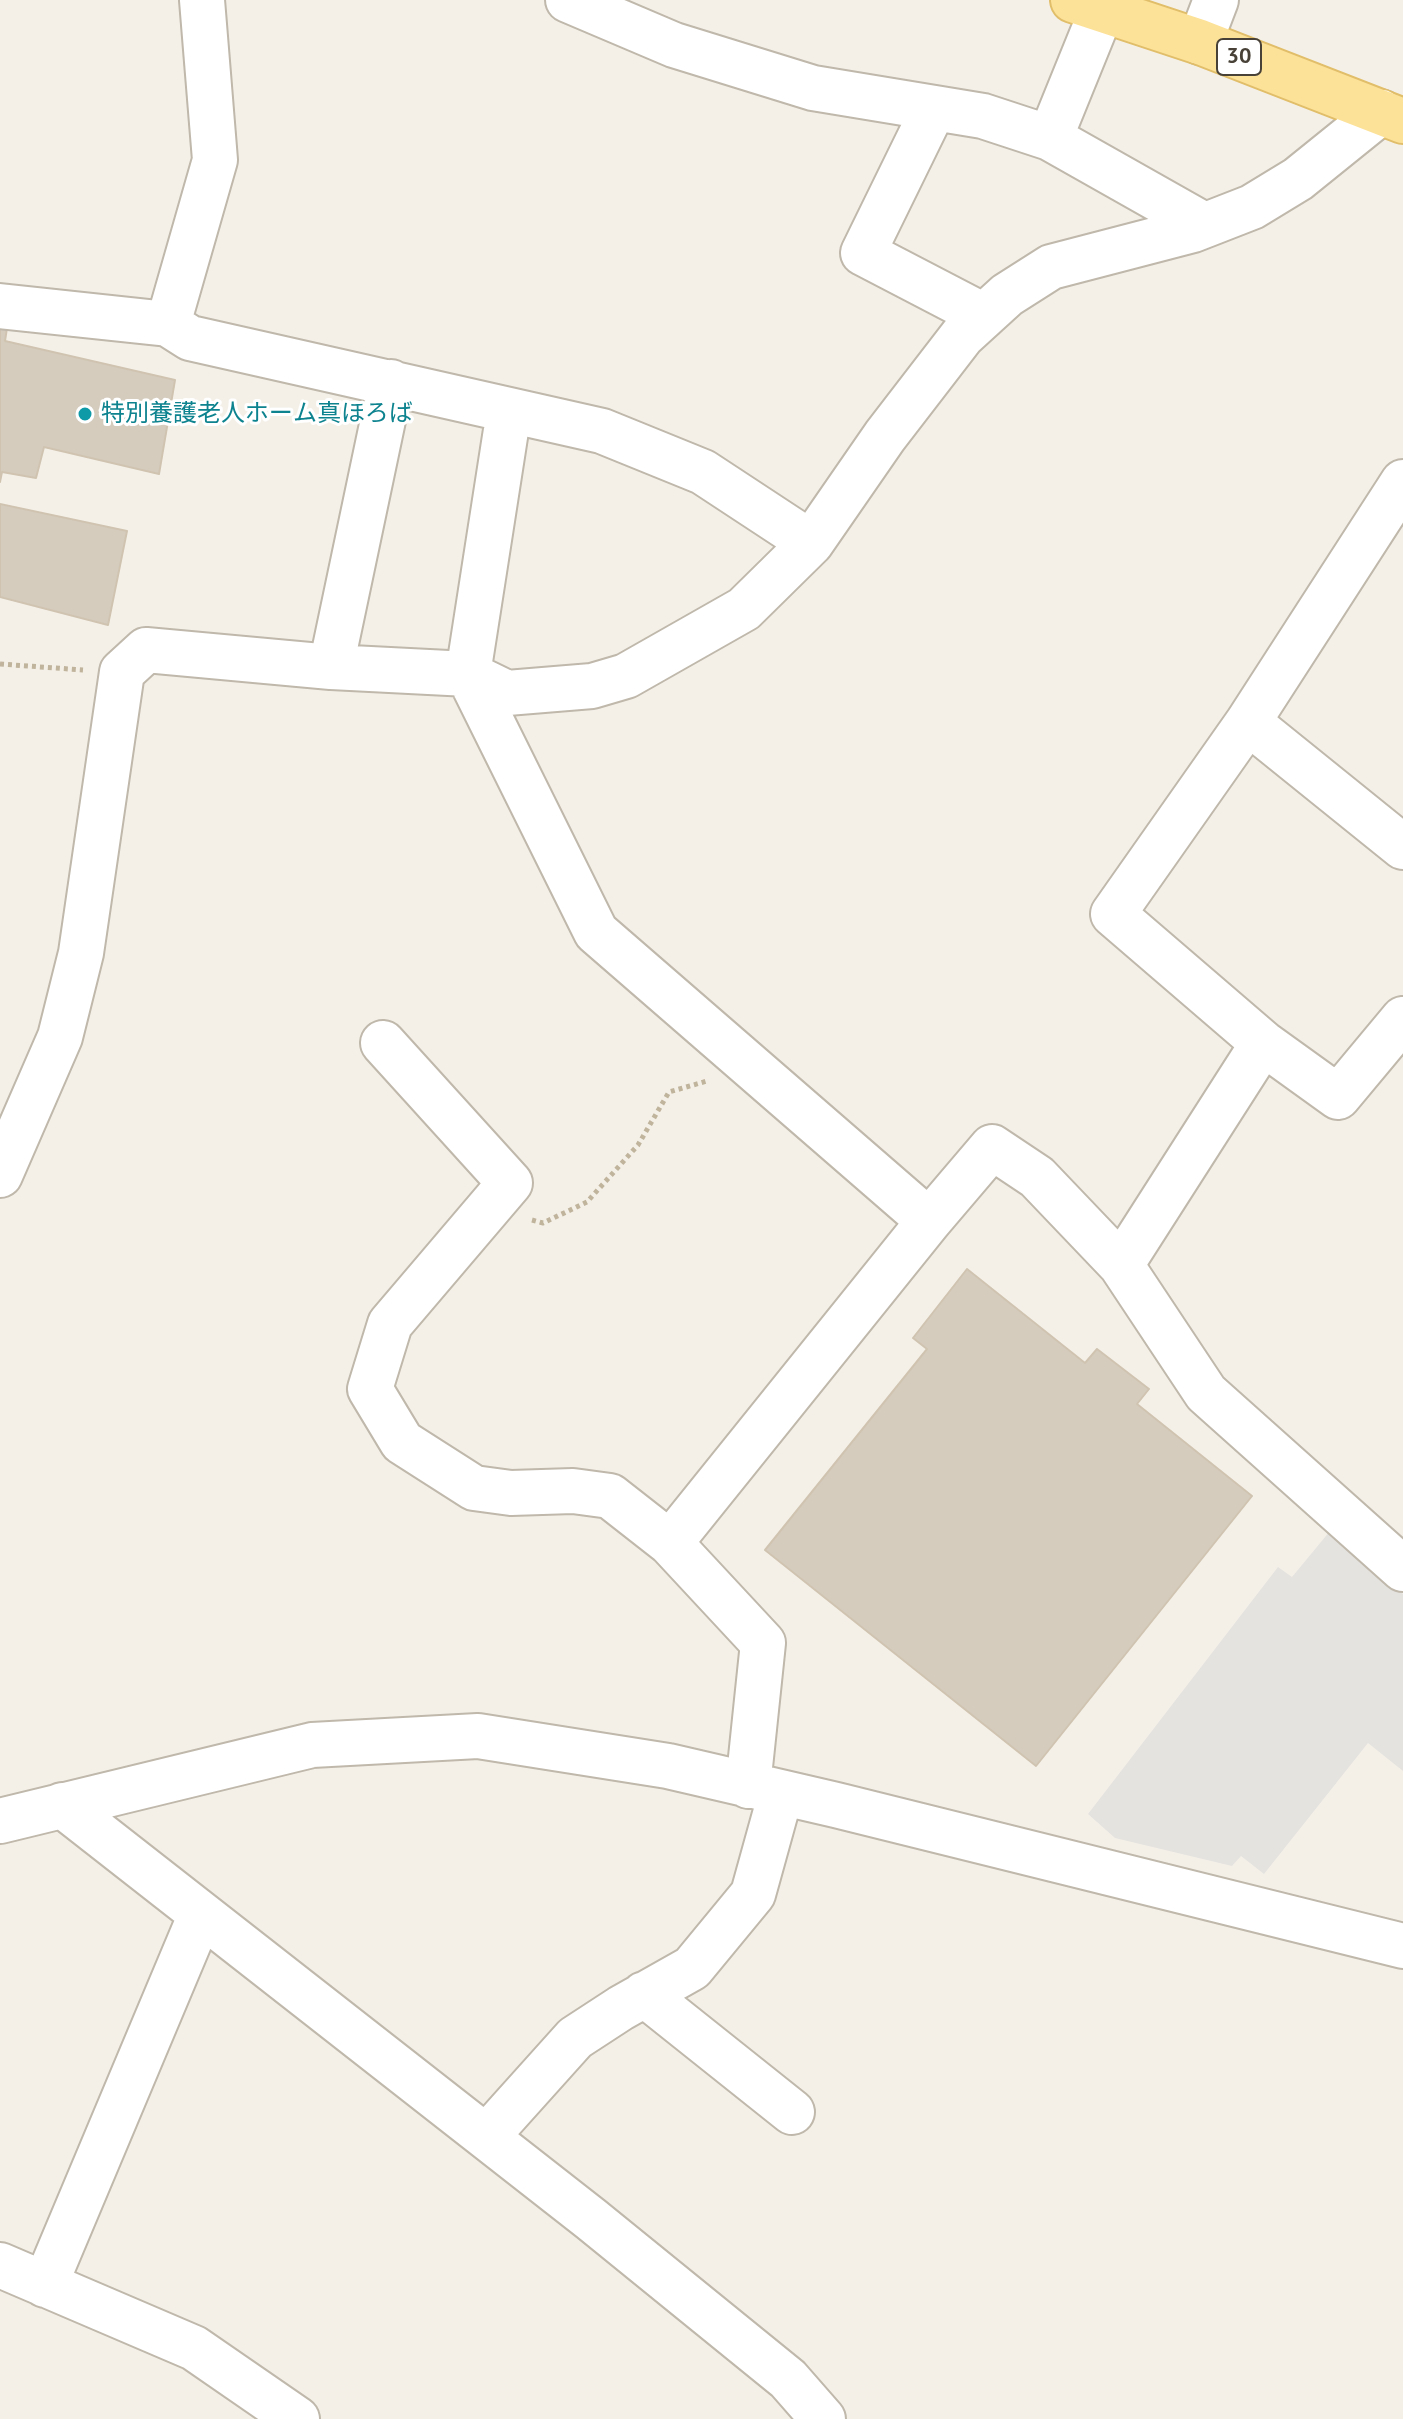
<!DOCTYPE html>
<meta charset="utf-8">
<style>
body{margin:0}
canvas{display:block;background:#f4f0e8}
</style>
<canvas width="1403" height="2419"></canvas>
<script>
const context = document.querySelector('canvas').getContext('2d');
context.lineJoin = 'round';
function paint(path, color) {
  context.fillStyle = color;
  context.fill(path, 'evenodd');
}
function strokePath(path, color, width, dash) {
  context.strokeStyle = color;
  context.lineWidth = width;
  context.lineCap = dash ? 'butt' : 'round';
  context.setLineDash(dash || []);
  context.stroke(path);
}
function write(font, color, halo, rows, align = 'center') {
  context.font = font + ' "PT Sans","Noto Sans JP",sans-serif';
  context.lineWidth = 6;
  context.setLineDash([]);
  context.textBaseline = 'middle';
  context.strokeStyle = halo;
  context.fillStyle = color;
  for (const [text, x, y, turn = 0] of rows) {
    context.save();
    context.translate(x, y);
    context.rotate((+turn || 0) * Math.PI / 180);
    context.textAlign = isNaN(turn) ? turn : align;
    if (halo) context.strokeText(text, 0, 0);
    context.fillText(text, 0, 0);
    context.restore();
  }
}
paint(new Path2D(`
 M1330 1531 1403 1594V1771L1368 1743 1264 1874 1241 1856 1232 1866 1115 1838 1088 1814 1278 1567 1292 1577Z`), '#e5e3e0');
const building = new Path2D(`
 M0 327 7 328 5 341 175 380 159 474 44 447 36 478 2 472 0 482Z
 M0 504 127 531 108 625 0 597Z
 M967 1269 1085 1363 1097 1349 1149 1389 1137 1404 1252 1496 1036 1766 765 1550 927 1349 913 1338Z`);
paint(building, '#d5ccbe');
strokePath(building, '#d0c4b1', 2);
const minor = new Path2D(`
 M202 0 215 160 168 324 190 338 602 431 703 472 811 543 744 609 626 676 592 686 507 693 468 674 331 667 391 382
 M568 0 674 45 813 88 983 116 1050 138 1204 225
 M1200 42 1216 0
 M934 108 863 253 984 316
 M1050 138 1102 10
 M0 306 168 324
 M509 411 468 674 596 932 929 1221
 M811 543 885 436 962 336 1007 295 1051 267 1193 230 1252 207 1298 179 1381 112
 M1248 722 1403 847
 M383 1043 510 1183 390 1324 370 1389 402 1442 474 1488 511 1493 573 1491 610 1496 670 1543
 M1263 1043 1338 1097 1403 1019
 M0 1175 60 1037 81 953 122 672 146 650 331 667
 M1121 1265 1206 1393 1403 1569
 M748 1786 763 1643 670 1543 929 1221 992 1147 1037 1177 1121 1265 1263 1043 1113 914 1248 722 1403 482
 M62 1805 591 2219 788 2379 823 2419
 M0 1821 312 1745 478 1736 668 1766 836 1805 1403 1946
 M644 1994 792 2112
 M487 2136 575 2038 621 2008 692 1968 753 1894 781 1793
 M0 2265 194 2348 297 2419
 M45 2285 201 1914`);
const major = new Path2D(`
 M1073 0 1200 42 1403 121`);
strokePath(minor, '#bfb8ab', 48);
strokePath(major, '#e1be69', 48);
strokePath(new Path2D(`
 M0 664 83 670
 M532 1220 543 1223 587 1202 638 1145 669 1092 707 1081`), '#c0b49d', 5, [4, 4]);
strokePath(minor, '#fff', 44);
strokePath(major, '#fce199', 44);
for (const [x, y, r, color] of [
 [85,414,8,"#0f9aa8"]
]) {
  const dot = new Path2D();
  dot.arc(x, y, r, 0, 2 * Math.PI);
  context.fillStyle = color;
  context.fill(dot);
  strokePath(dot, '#fff', 3);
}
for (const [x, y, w] of [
 [1239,57,44]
]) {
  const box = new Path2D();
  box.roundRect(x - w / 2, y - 18, w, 36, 6);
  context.fillStyle = '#fff';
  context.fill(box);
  strokePath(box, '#474137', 2);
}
write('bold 22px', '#474137', null, [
 ["30",1239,57]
]);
write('24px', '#0d838f', '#fff', [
 ["特別養護老人ホーム真ほろば",101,414]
], 'left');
</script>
